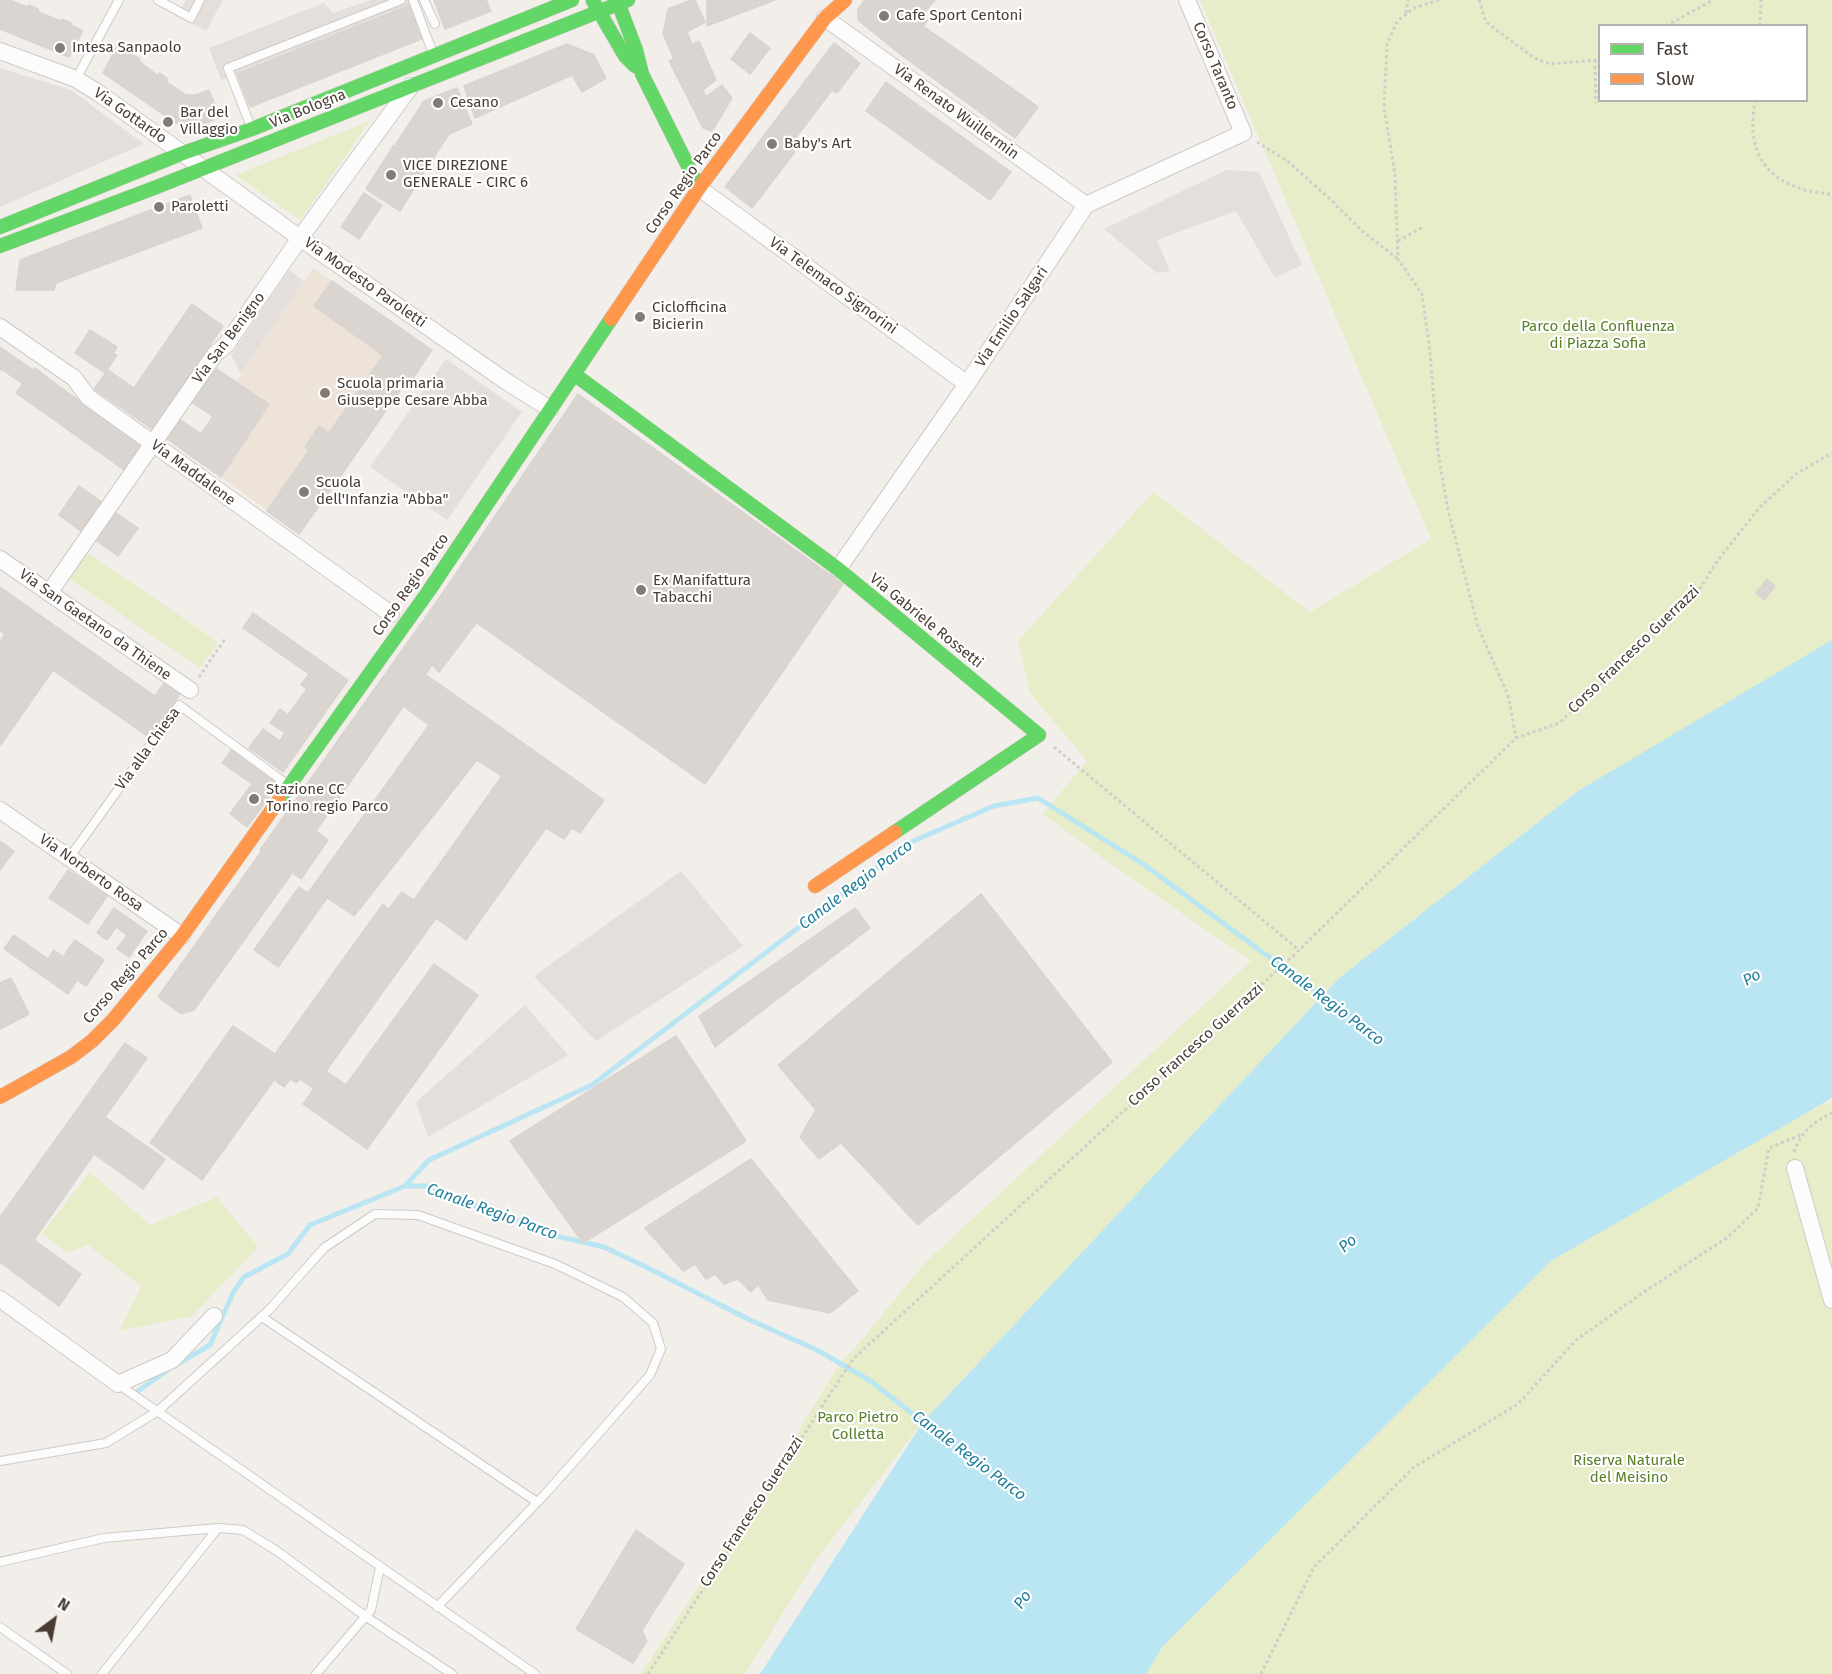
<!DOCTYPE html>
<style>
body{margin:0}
#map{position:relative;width:1832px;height:1674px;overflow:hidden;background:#f2eeea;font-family:"Fira Sans",sans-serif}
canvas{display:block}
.legend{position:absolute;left:1598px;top:24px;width:210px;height:78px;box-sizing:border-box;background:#fff;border:2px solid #b6b1ae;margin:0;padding:8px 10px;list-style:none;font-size:18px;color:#493d35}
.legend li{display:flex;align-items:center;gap:12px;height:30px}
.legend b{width:30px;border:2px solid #b6b1ae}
.north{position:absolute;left:24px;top:1590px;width:60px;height:60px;-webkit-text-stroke:4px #fff;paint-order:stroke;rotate:32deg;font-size:16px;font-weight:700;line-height:24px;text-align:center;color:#493d35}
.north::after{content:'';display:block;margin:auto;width:21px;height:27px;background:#493d35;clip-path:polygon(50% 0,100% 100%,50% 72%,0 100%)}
</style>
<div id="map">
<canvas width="1832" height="1674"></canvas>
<ul class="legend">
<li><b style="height:8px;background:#63d668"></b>Fast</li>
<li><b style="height:8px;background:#ff974d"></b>Slow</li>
</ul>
<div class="north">N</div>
</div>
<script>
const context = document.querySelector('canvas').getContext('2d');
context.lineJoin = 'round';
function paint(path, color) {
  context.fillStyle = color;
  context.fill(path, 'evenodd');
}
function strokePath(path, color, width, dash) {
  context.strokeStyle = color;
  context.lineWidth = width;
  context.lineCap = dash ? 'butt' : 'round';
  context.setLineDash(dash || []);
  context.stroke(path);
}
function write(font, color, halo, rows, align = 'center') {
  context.font = font + ' "Fira Sans",sans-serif';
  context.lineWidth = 4.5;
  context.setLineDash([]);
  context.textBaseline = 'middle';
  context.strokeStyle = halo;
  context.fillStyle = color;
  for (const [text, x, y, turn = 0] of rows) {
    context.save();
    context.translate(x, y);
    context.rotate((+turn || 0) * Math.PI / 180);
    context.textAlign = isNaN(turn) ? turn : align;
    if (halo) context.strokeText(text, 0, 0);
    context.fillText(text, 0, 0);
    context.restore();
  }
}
paint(new Path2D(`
 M313 268 432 350 413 378 410 376 299 534 221 477 269 404 236 382Z`), '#ede3d9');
paint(new Path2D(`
 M1200 0H1832V643L1578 791 1338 979 923 1422 815 1561 745 1674H641L770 1477 841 1362 852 1351 926 1262 1251 961 1115 867 1043 814 1087 761 1030 693 1018 641 1153 492 1310 612 1431 539ZM1600 26H1806V100H1600Z
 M370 121 300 220 236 175Z
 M85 551 218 642 200 668 67 577Z
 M1832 1101V1674H1145L1163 1646 1226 1577 1288 1521 1551 1261 1807 1112Z
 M90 1172 150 1225 217 1197 258 1247 192 1316 119 1331 141 1286 88 1245 67 1253 42 1233Z`), '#e6edc8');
paint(new Path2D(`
 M186 0H223L206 31 177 16Z
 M371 0H408L410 6 221 80 209 48 324 3 333 13Z
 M0 68 71 90 144 144 0 207Z
 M1226 170 1259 172 1302 265 1275 278 1236 211 1157 240 1170 271 1157 273 1104 229Z
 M289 270 304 281 241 374 231 355Z
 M446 359 522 412 447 520 370 467Z
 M681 871 743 946 596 1041 534 976Z
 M525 1005 568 1055 428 1137 416 1102Z`), '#e4dfdb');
paint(new Path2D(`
 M1832 640V1098L1551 1261 1163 1646 1146 1674H760L923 1422 1338 979 1578 791Z`), '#b9e6f2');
strokePath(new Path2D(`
 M405 1186 429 1160 592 1085 911 842 994 806 1038 798 1143 864 1326 999
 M176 1365 210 1345 233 1293 244 1277 288 1254 310 1225 405 1186H430L457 1200 497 1212 552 1235 604 1247 646 1267 750 1320 817 1350 869 1380 927 1425
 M138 1391 168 1370`), '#b9e6f2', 5);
const building = new Path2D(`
 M0 0H10L27 7 29 5 38 9 39 12 60 21 62 19 71 23V25L83 31 69 57 0 29Z
 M434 0H486L491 11 445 29Z
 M691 0H695L705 22 687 32 692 45 699 41 716 80 703 90 706 97 722 85 732 98 712 131 703 128 669 61 674 59 663 34 668 9Z
 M707 0H775L707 26Z
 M865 0H935L922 15 928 20 900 54 858 20V9Z
 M411 5 424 38 250 107 237 74Z
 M923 26 1012 88 989 119 900 54Z
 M750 33 770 48 750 74 731 59Z
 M834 43 860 63 837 93 832 90 789 147 795 152 752 208 725 187Z
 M567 44 594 55 606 78 582 92 572 75 475 118 464 86Z
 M117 46 140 59 139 61 157 75 160 73 168 79 167 82 186 95H196L209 90 220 117 201 125 192 127 181 126 171 120 103 73Z
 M886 82 1011 172 990 200 866 111Z
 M457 88 472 124 449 134 428 166 396 144 424 101Z
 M1012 88 1038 107 1015 138 989 119Z
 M394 145 428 166 400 211 366 189Z
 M364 193 382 205 359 239 341 227Z
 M190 195 202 228 56 283 54 290H16L20 260Z
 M332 281 392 322 374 349 314 306Z
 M192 304 223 326 152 429 94 389 108 370 134 388Z
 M392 322 432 350 413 378 410 376 342 474 305 447 319 426 329 433 383 356 374 349Z
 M90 330 117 347 113 353 117 355 105 373 75 353Z
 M0 347 32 369 23 384 1 369 0 371Z
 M214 367 236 382 212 416 190 401Z
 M35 368 60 387 43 412 16 393Z
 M236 382 269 404 221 477 188 454Z
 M60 387 142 445 124 470 43 412Z
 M578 394 843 584 705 784 440 597Z
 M178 418 201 434 188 454 165 437Z
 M309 450 342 474 299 534 267 511Z
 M79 486 102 502 81 531 59 515Z
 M113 511 138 528 118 556 94 539Z
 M1767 579 1775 586 1764 600 1756 593Z
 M0 587 115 668 94 699 53 670 0 746V641L5 634 0 631Z
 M440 597 477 622 439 672 432 665 316 831 328 840 301 879 260 850Z
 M253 613 348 680 283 772 249 748 263 729 280 741 285 733 270 723 280 709 288 715 307 689 301 685 309 674 243 628Z
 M115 668 155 696 165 682 181 692 150 738 94 699Z
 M425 674 604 800 580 833 572 828 564 839 546 828 466 940 436 918 326 1071 346 1085 434 964 478 995 367 1149 303 1104 314 1089 300 1079 296 1083 290 1079 284 1087 274 1080 202 1180 150 1143 233 1026 275 1054 383 904 389 909 402 892 414 900 502 776 477 760 354 916 327 898 278 967 254 950 299 887 308 893 429 725 403 706Z
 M233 748 280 782 247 827 230 814 252 784 222 763Z
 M0 841 14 851 0 870Z
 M261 852 292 873 194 1010 181 1014 158 997Z
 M68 870 107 896 88 924 49 898Z
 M981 894 1112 1062 918 1225 841 1143 819 1159 800 1137 816 1110 778 1065Z
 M114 908 147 931 129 957 117 949 127 935 116 927 107 940 97 933Z
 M855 908 870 928 715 1047 699 1016Z
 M14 935 48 959 54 950 63 957 75 940 104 960 86 986 77 980 68 994 4 949Z
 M11 978 29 1014 0 1029V983Z
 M676 1036 746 1141 583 1243 510 1141Z
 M125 1043 147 1058 105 1117 165 1159 143 1189 94 1154 34 1240 81 1274 59 1306 0 1262V1217Z
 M751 1159 858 1291 830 1313 768 1300 758 1285 751 1292 738 1279 724 1284 715 1274 706 1279 695 1264 683 1271 645 1228Z
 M636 1530 684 1564 642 1630 647 1641 633 1663 576 1629Z`);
paint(building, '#dad5d1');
strokePath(building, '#dad4d0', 1.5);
const lane = new Path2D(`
 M158 0 191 18 200 0
 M413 0 434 56
 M424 0 435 24
 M76 79 119 0
 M251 127 228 68 401 0
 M69 858 179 705 288 785
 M262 1317 537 1502
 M118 1384 535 1674
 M0 1461 106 1443 158 1411 269 1310 324 1248 375 1214 418 1215 555 1264 623 1297 653 1323 661 1349 650 1375 548 1491 437 1607
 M0 1562 104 1538 218 1528
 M0 1627 67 1674
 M102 1674 218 1528 243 1530 277 1551 365 1616 452 1674
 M316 1674 371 1610 380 1567`);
const street = new Path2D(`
 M825 18 1086 205
 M0 51 76 79 100 94 300 238 507 382 550 409
 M699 188 967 384
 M0 327 74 378 88 397 391 614
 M0 559 190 690
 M838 569 967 384 1086 205 1243 133 1187 0
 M49 593 215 354 226 345 300 238 411 86
 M0 810 182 936
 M1795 1168 1832 1300
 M0 1299 118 1384 172 1360 214 1316`);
const fast = new Path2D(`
 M617 0 636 50 642 74 699 188
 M593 1 625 56 635 66
 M0 227 183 153 252 129 572 0
 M0 246 154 188 628 0
 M574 374 838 569 1039 735 895 832
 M279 800 428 592 611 319`);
const slow = new Path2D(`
 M611 319 699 188 825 18 845 0
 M815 886 895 832
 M0 1097 71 1057 92 1041 113 1020 182 936 279 800`);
strokePath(lane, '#cecac6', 10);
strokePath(street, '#cecac6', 18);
strokePath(fast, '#d3cbc2', 15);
strokePath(slow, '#d3cbc2', 15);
strokePath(new Path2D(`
 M1439 0 1414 8 1397 21 1387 44 1384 108 1395 174 1398 259 1422 294 1430 352 1438 452 1448 510 1478 627 1508 695 1516 738
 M1479 0 1486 22 1534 58 1550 64 1595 60 1600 58
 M1406 13 1408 0
 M1666 26 1713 0
 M1760 26 1761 0
 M1595 60 1596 103
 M1755 100C1754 112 1751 127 1754 139 1761 178 1796 192 1832 194
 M1257 142 1286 160 1329 198 1361 230 1398 259
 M1398 241 1423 227
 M199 677 225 639
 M1054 747 1299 950
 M1794 1152C1801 1132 1813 1122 1832 1113
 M648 1674 853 1359 1294 955 1516 738 1559 723 1646 643 1701 587 1715 564 1759 508 1796 474 1832 453
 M1261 1674 1314 1567 1414 1467 1518 1404 1576 1340 1644 1292 1728 1237 1758 1208 1769 1148 1803 1134`), '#d2cdca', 3, [3, 3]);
strokePath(lane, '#fdfcfc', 8);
strokePath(street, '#fdfcfc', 16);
strokePath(fast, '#63d668', 14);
strokePath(slow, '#ff974d', 14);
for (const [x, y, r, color] of [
 [884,16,6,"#847b74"],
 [60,48,6,"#847b74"],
 [438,103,6,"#847b74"],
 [168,122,6,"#847b74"],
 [772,144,6,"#847b74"],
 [391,175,6,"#847b74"],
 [159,207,6,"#847b74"],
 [640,317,6,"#847b74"],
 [325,393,6,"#847b74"],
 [304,492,6,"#847b74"],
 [641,590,6,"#847b74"],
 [254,799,6,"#847b74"]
]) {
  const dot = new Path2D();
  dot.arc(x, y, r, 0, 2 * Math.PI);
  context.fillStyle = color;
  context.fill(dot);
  strokePath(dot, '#fff', 2);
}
write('15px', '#493d35', '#fff', [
 ["Cafe Sport Centoni",896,16],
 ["Intesa Sanpaolo",72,48],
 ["Cesano",450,103],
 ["Bar del",180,113],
 ["Villaggio",180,130],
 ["Baby's Art",784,144],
 ["VICE DIREZIONE",403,166],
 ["GENERALE - CIRC 6",403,183],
 ["Paroletti",171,207],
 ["Ciclofficina",652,308],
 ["Bicierin",652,325],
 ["Scuola primaria",337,384],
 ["Giuseppe Cesare Abba",337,401],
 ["Scuola",316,483],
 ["dell'Infanzia \"Abba\"",316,500],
 ["Ex Manifattura",653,581],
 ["Tabacchi",653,598],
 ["Stazione CC",266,790],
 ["Torino regio Parco",266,807]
], 'left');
write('15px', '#493d35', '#fff', [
 ["Corso Taranto",1215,66,67],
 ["Via Bologna",308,109,-22],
 ["Via Renato Wuillermin",956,112,36],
 ["Via Gottardo",130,116,35],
 ["Corso Regio Parco",684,183,-55],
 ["Via Modesto Paroletti",365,283,35],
 ["Via Telemaco Signorini",833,286,36],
 ["Via Emilio Salgari",1012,317,-56],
 ["Via San Benigno",229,338,-53],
 ["Via Maddalene",193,473,36],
 ["Corso Regio Parco",411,585,-55],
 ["Via Gabriele Rossetti",926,621,39],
 ["Via San Gaetano da Thiene",95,625,35],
 ["Corso Francesco Guerrazzi",1634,650,-44],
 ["Via alla Chiesa",148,749,-54],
 ["Via Norberto Rosa",91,873,35],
 ["Corso Regio Parco",126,976,-49],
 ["Corso Francesco Guerrazzi",1196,1045,-42],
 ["Corso Francesco Guerrazzi",752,1512,-57]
]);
write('15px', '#587f24', '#fff', [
 ["Parco della Confluenza",1598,327],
 ["di Piazza Sofia",1598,344],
 ["Parco Pietro",858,1418],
 ["Colletta",858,1435],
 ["Riserva Naturale",1629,1461],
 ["del Meisino",1629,1478]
]);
write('italic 16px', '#227f9b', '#fff', [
 ["Canale Regio Parco",856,885,-37],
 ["Po",1752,978,-28],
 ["Canale Regio Parco",1327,1001,37],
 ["Canale Regio Parco",492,1212,20],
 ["Po",1348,1244,-40],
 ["Canale Regio Parco",969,1456,37],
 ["Po",1023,1600,-54]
]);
</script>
